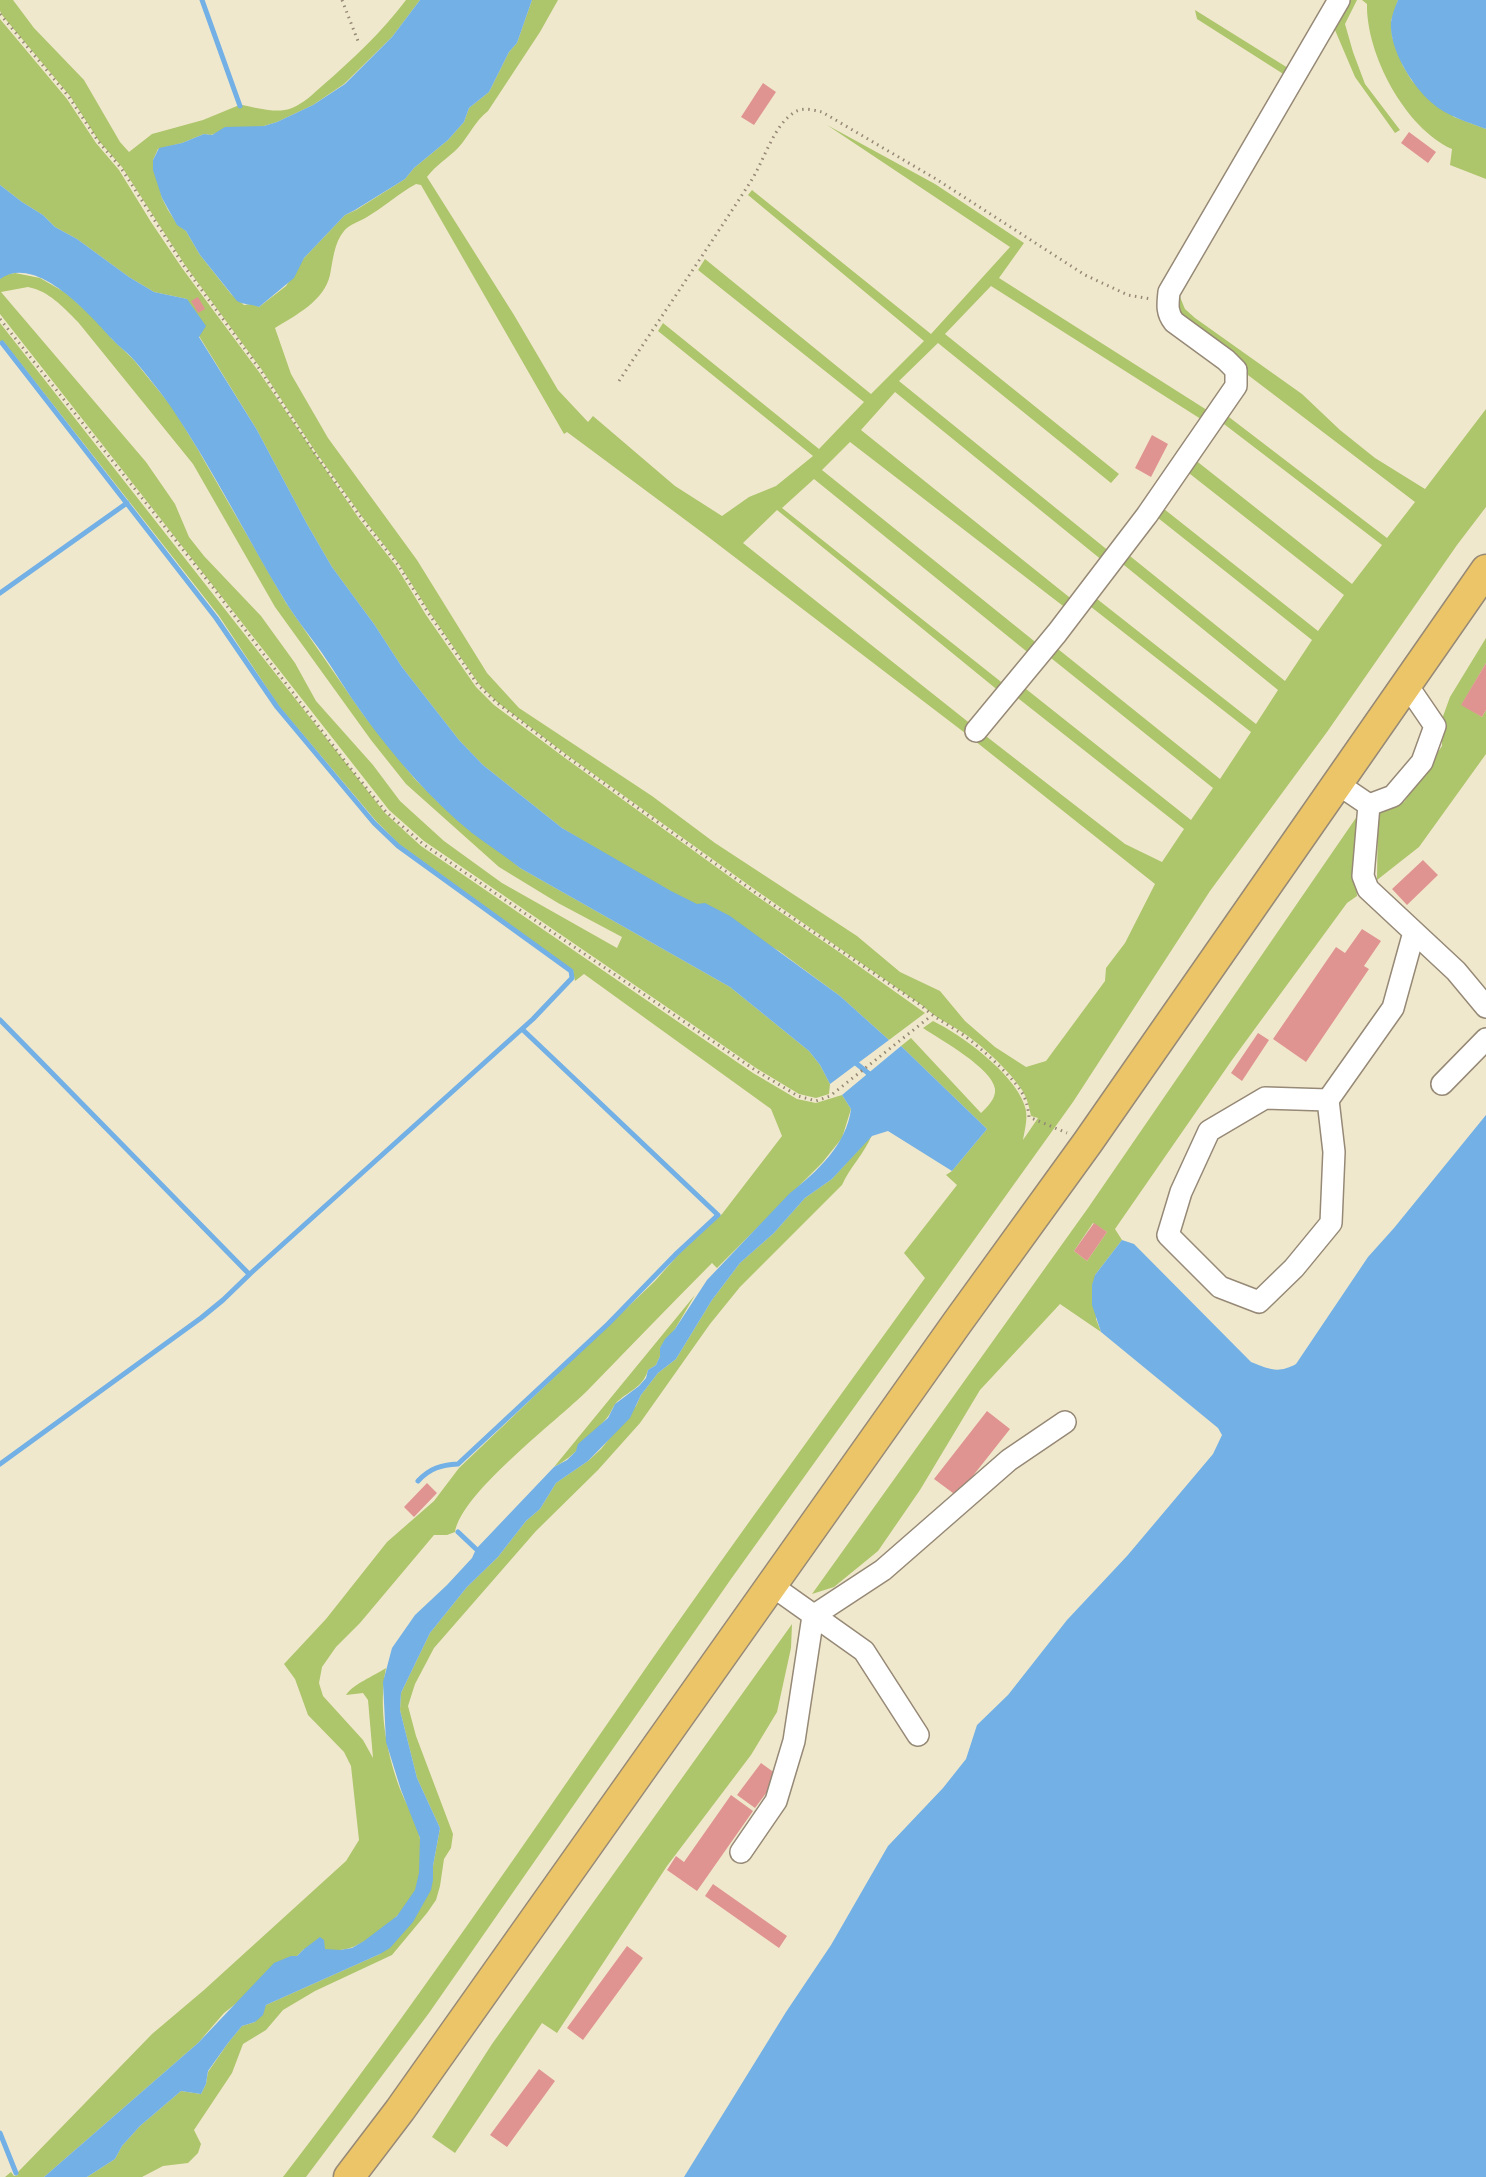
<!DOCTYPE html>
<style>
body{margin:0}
canvas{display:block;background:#f0e8cd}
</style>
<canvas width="1486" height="2177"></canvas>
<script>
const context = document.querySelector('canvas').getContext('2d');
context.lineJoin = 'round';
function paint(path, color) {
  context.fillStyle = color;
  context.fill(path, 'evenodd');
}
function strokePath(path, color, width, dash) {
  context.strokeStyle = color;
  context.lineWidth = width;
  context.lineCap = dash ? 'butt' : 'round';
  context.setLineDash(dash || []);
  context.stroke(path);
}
paint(new Path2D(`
 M0 0H13L34 28 84 80 120 142 129 152 152 134 203 120 237 106 242 105C258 108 277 114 292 108 304 103 313 94 322 86 352 60 382 32 406 0H420L392 37 344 84 313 105 277 122 264 126 221 131 211 135 204 134 182 143 158 149 153 160 162 198 168 210 177 224 186 231 200 255 231 294 244 305 252 304 259 307 286 286 304 258 345 215 356 210 405 179 414 168 448 140 464 122 469 108 489 92 509 52 517 43 532 0H558L540 32 488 111C475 121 469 136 458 148 448 158 436 165 427 177L514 315 558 390 588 422 593 416 675 486 722 516 749 497 776 486 813 456 658 331 663 323 819 449 864 402 698 270 705 259 871 394 924 341 748 195 752 190 931 334 1010 247 827 125 935 184 1024 243 999 278 1210 412 1204 421 991 286 945 334 1119 474 1111 483 938 343 899 381 1110 552 1103 561 895 392 861 430 1074 601 1067 609 850 442 822 470 1039 645 1031 655 814 479 782 508 1005 685 1000 692 777 510 743 543 972 725 965 733 707 536 567 432 564 434 421 185 416 184 409 188C395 197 382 208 367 217 359 222 350 224 344 231 334 243 333 260 330 275 324 301 296 315 275 328L291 374 328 438 417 560 487 673 519 708 652 796 715 843 857 936 900 972 940 991 965 1021 995 1047 1026 1067 1046 1061 1105 981 1106 968 1125 943 1155 884 975 741 982 733 1125 844 1162 862 1184 829 1014 695 1021 685 1191 820 1213 788 1046 654 1053 645 1220 779 1251 732 1086 603 1092 595 1256 724 1278 690 1119 561 1125 552 1285 681 1312 640 1153 514 1159 505 1318 631 1344 595 1185 470 1194 459 1352 584 1382 545 1220 421 1225 414 1387 538 1415 502 1244 372 1190 326 1176 308 1177 290 1185 309 1195 318 1302 394 1340 430 1375 458 1425 489 1486 409V507L1457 545 1327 732 1210 891 1073 1102 731 1579 429 2013 306 2177H283C412 2010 530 1835 650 1662 740 1533 833 1406 925 1278L904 1253 957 1185 946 1175 952 1171 987 1129 901 1046 911 1038 981 1113C987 1107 996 1099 995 1089 992 1068 941 1040 923 1028L933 1021C962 1035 1013 1073 1024 1104 1029 1116 1025 1128 1023 1140L1038 1118 1031 1116C1029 1106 1027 1098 1022 1090 1008 1069 978 1041 957 1029 944 1021 935 1017 923 1006L757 891 567 755 497 702 479 684 430 613 399 564 363 518 315 451 262 370 185 265 122 167 99 141 70 96 2 15 0 11Z
 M1346 0H1357L1345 24 1353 52 1365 84 1400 130 1395 133 1355 77 1332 23Z
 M1362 0H1398L1391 21 1392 37 1403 66 1412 81 1454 117 1486 129V179L1450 165 1452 149C1405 128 1366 54 1367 4Z
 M1195 10 1288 68V77L1197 19Z
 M0 19 67 99 96 143 119 170 151 222 182 268 259 372 360 520 396 566 426 615 476 687 494 705 565 758 755 895 839 952 925 1013 889 1040 840 996 779 951 637 873 562 828 483 765 459 740 402 667 374 624 332 567 307 524 257 430 199 336 187 299 154 292 129 277 77 239 55 227 43 215 22 202 0 185Z
 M15 273 40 278 66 293 95 319 112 339 133 359 172 407 197 448 286 603 362 713 414 778 439 803 473 833 495 847 520 868 730 987 809 1051 820 1065 830 1084 829 1094 816 1098 799 1094 756 1068 424 841 389 810 0 314V279L5 275ZM28 287C49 291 63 307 78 322L193 464 275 607 371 740 406 784 499 867 558 903 622 937 617 948 502 883 444 841 400 801 373 765 316 701 295 663 261 616 204 556 189 537 175 504 146 462 1 292Z
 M0 323 385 813 421 846 753 1073 797 1099 816 1103 842 1095 851 1109 842 1138 822 1163 717 1268 712 1263C670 1305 629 1348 588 1390 557 1421 462 1492 455 1532L447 1535H434L360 1623 336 1647 322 1667 319 1683 323 1696 363 1740 373 1758 368 1700 363 1693 346 1695C353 1684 374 1676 386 1668 378 1708 386 1751 400 1789 406 1805 418 1822 420 1839 423 1854 421 1875 416 1889 408 1911 375 1938 353 1947 339 1953 319 1949 304 1949L297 1956 224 2013 198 2043 44 2177H5L11 2172 14 2176 18 2175V2172L152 2034 204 1990 346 1861 359 1840 351 1766 344 1752 308 1715 295 1679 284 1664 326 1619 387 1542 434 1501 459 1468 655 1281 679 1254 722 1214 782 1136 771 1109 584 974 575 981 573 970 399 844 376 821 279 706 219 616 4 342 0 341Z
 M1486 638V663L1462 704 1482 717 1486 710V754L1419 847 1377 880 1378 810 1404 802 1442 746V719L1450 697Z
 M1360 812 1355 868 1357 896 1347 903 1232 1060 1115 1229 1122 1240 1095 1275 1096 1319 1101 1332 1060 1304 980 1390 920 1490 878 1551 834 1587 812 1594 1088 1208ZM1093 1223 1107 1232 1087 1261 1074 1251Z
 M872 1135C864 1154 850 1167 842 1185L740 1287 710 1324 640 1423 598 1470 536 1531 434 1648 415 1684 408 1706 416 1736 453 1834 451 1848 444 1859 440 1886 436 1900 427 1913 392 1955 315 1991 283 2010 266 2030 243 2044 232 2073 194 2130 201 2144 198 2153 188 2163 163 2166 142 2177H87L115 2159 122 2146 140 2126 181 2091 201 2094 206 2084 208 2072 228 2043 242 2026 255 2022 266 2005 380 1954 433 1880V1866L440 1828 417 1778 400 1710 401 1693 430 1633 467 1587 498 1557 526 1521 540 1509 556 1483 588 1461 601 1449 636 1406 641 1395 658 1373 676 1359 712 1300 740 1263 774 1233 805 1198 832 1179Z
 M695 1295 675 1329 660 1348V1356L656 1365 648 1370C643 1388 628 1391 616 1403 612 1408 610 1415 606 1419 591 1436 574 1457 554 1467Z
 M792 1624 791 1648 777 1712 751 1755 667 1866 557 2033 542 2023 455 2153 432 2137 492 2044Z`), '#adc56b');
paint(new Path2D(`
 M420 0H532L517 43 509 52 489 92 469 108 464 122 448 140 414 168 405 179 355 210 345 215 304 258 294 278 259 307C251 304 244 305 237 301L200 255 186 231 177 225 162 198 153 170V160L159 148 182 143 204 134 212 135 225 127 264 126 277 122 313 105 345 84 392 37Z
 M1398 0H1486V129C1468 122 1446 116 1432 103 1412 86 1389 49 1391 22 1392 15 1395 7 1398 0Z
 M0 185 22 202 43 215 55 227 77 239 129 277 154 292 187 299 206 326 199 337 257 430 307 524 332 567 374 624 402 667 459 740 483 765 562 828 671 891 697 904 705 903 730 916 840 996 889 1040 830 1084 820 1065 809 1051 730 987 520 868C504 855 488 845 472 833 430 799 394 757 362 713 348 694 336 673 322 653 310 636 296 619 285 601 247 538 214 471 173 410 163 395 146 374 134 360 127 352 118 346 111 338 90 315 36 253 0 279Z
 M901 1046 987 1129 952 1171 888 1131 872 1136 832 1179 805 1198 774 1233 740 1263 712 1300 676 1359 658 1373 641 1395 630 1418 588 1461 556 1483 540 1509 526 1521 498 1557 467 1587 430 1633 401 1693 400 1710 417 1778 440 1828 433 1866V1880L431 1890 413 1922 390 1948 380 1954 266 2005 263 2015 255 2022 242 2026 228 2043 208 2071 206 2084 201 2094 181 2091 140 2126 122 2146 115 2159 87 2177H44L198 2043 274 1963 291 1956H297L304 1949 320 1937 324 1940 325 1949 340 1950 352 1948 364 1941 397 1916 415 1890 419 1873 420 1838 401 1790 386 1742 383 1682 392 1648 415 1615 447 1585 472 1558 476 1549 554 1467 567 1460 576 1451 578 1444 608 1418 615 1404 639 1386 646 1378 648 1370 656 1365 660 1356V1348L665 1339 675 1329 707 1280 790 1193C816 1173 847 1144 851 1109L842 1095Z
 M1486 1115V2177H684L786 2012 831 1945 888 1846 943 1788 966 1759 977 1725 1008 1695 1067 1620 1127 1556 1213 1454 1222 1435 1218 1428 1101 1332 1092 1305V1285L1095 1275 1122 1240 1134 1244 1251 1362C1269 1369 1278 1374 1296 1364L1368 1257 1394 1228Z`), '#72b0e5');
strokePath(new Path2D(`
 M202 0 240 106
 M0 593 127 503
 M0 1020 249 1274
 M852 1060 873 1077
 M0 1464 201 1318 223 1300 252 1272 533 1019 572 978 571 971 398 846 374 823 277 707 216 618 2 343
 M418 1481C430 1468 441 1465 458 1464L608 1324 677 1253 718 1215 522 1029
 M458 1532 476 1549
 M0 2133 16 2173`), '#72b0e5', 5);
paint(new Path2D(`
 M763 83 776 92 754 125 741 117Z
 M1409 132 1436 152 1428 163 1401 143Z
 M198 297 205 309 198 313 191 301Z
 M1152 435 1168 444 1151 477 1135 468Z
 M1486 663V710L1482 717 1461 705Z
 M1423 860 1438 875 1407 905 1392 889Z
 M1362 929 1381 941 1364 966 1369 969 1306 1062 1273 1039 1336 947 1345 953Z
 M1258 1033 1269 1040 1242 1081 1231 1073Z
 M1094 1223 1107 1232 1087 1261 1074 1251Z
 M987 1411 1010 1429 957 1496 934 1479Z
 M427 1483 437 1493 414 1517 404 1507Z
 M761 1763 779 1776 755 1808 737 1795Z
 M731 1795 753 1811 697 1891 667 1870 676 1856 684 1862Z
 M713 1884 787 1936 779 1948 705 1896Z
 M627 1946 643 1958 583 2040 567 2028Z
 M539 2069 555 2081 507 2147 490 2135Z`), '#e09492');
const minor = new Path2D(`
 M976 731 1057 633 1147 515 1236 386V370L1226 360 1174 322C1166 312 1168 303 1169 292L1339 0
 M1338 784 1369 805 1363 876 1368 889 1456 971 1486 1007
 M1369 805 1393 796 1422 762 1435 726 1407 685
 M1442 1084 1486 1039
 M1328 1100 1334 1152 1331 1223 1294 1268 1259 1302 1220 1287 1168 1235 1181 1192 1209 1131 1265 1098 1328 1100 1393 1008 1414 932
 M771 1585 864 1651 918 1735
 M741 1852 776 1801 794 1741 813 1616 883 1570 1009 1460 1065 1422`);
const highway = new Path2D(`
 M349 2177 400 2110 957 1323 1088 1142 1486 570`);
strokePath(minor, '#968976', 24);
strokePath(highway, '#968976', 33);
strokePath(new Path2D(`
 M342 0 358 41
 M0 14 69 97 98 141 121 168 184 266 261 371 314 452 362 519 398 565 429 614 478 685 496 702 566 756 756 893 922 1006C933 1017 944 1022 956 1030 974 1041 1009 1073 1021 1091 1026 1099 1028 1107 1029 1117L1067 1133
 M0 319 211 585 348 765 386 812 423 844 755 1070 798 1096 816 1101 830 1096 931 1016
 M619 381C663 314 708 248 751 181 764 161 774 124 795 112 803 107 814 110 822 112L936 179 1085 275 1128 295 1151 299`), '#968976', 3, [1.5, 4.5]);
strokePath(minor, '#fff', 21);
strokePath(highway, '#ecc569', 30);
</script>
